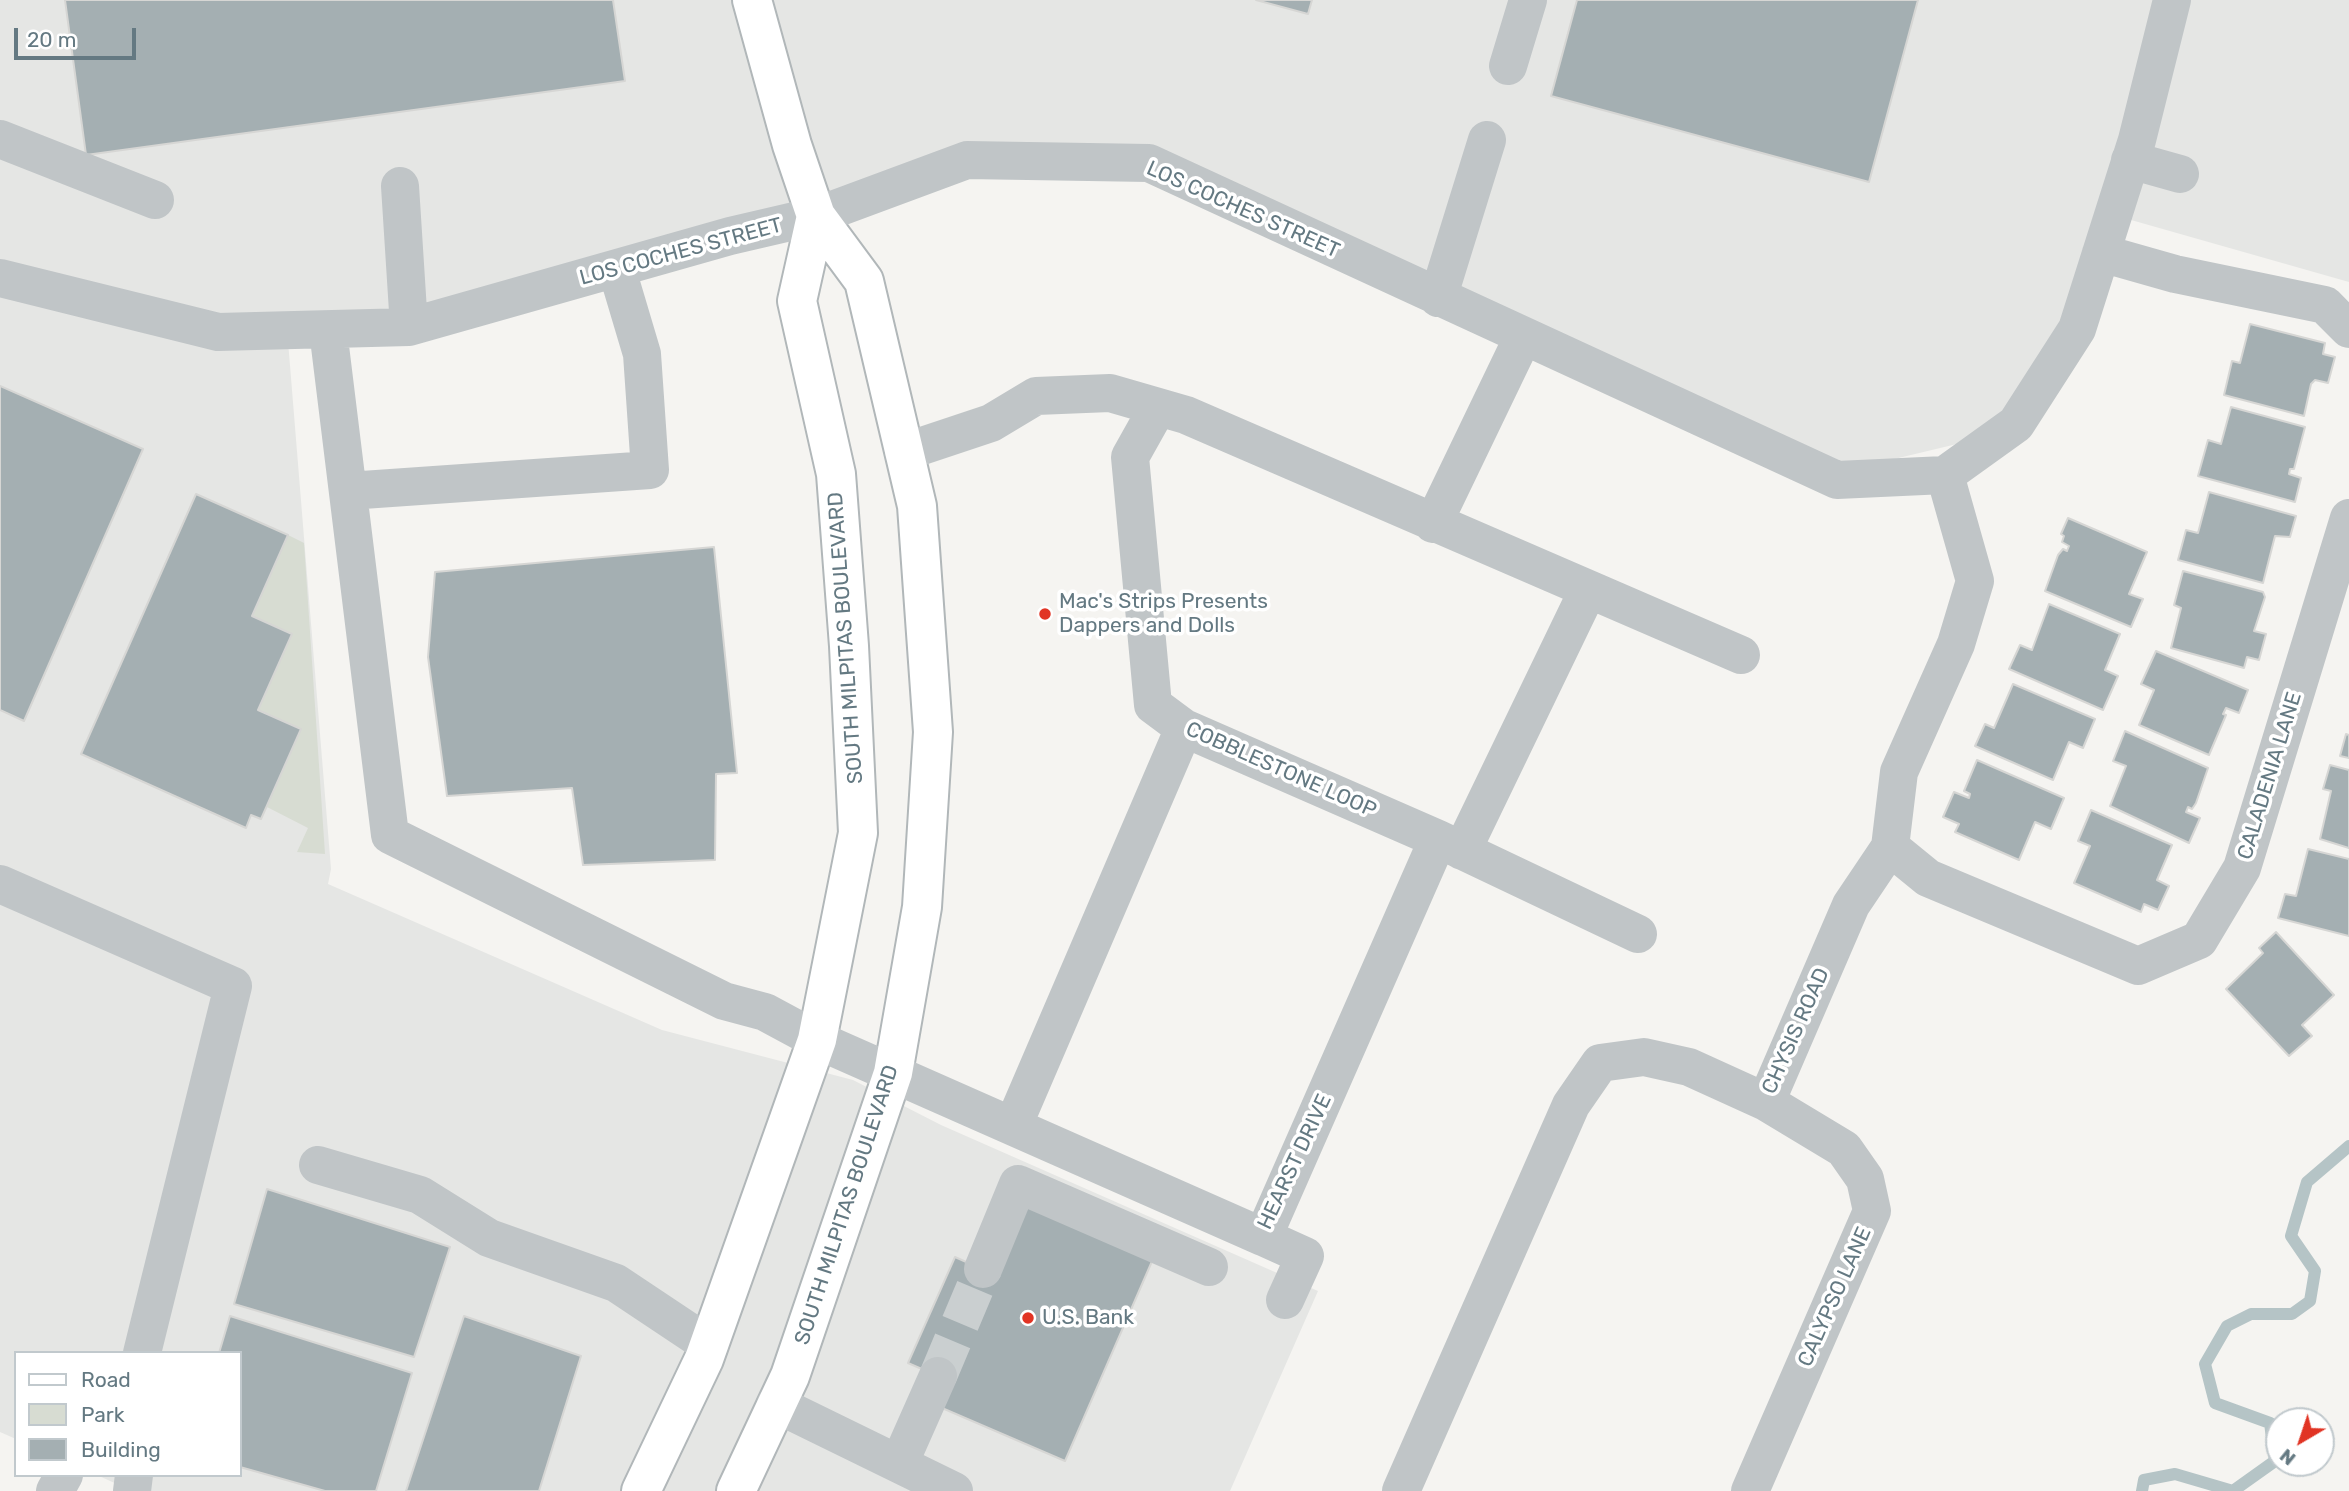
<!DOCTYPE html>
<style>
body{margin:0}
#map{position:relative;width:2349px;height:1491px;overflow:hidden;background:#f5f4f1;font-family:Rubik,sans-serif}
canvas{display:block}
.legend{position:absolute;left:14px;top:1351px;width:228px;height:126px;box-sizing:border-box;background:#fff;border:2px solid #c1c9cd;margin:0;padding:9px 12px;list-style:none;font-size:21px;color:#647982}
.legend li{display:flex;align-items:center;gap:14px;height:35px}
.legend b{width:35px;border:2px solid #c1c9cd}
.north{position:absolute;left:2265px;top:1407px;width:70px;height:70px;box-sizing:border-box;background:#fff;border:2px solid #c1c9cd;border-radius:50%;rotate:219deg;font-size:19px;font-weight:700;line-height:28px;text-align:center;color:#647982}
.north::after{content:'';display:block;margin:auto;width:24px;height:32px;background:#e13424;clip-path:polygon(50% 0,100% 100%,50% 72%,0 100%)}
.scale{position:absolute;left:14px;top:28px;width:122px;height:32px;box-sizing:border-box;border:4px solid #647982;border-top:0;padding-left:9px;font-size:21px;line-height:24px;white-space:nowrap;color:#647982;-webkit-text-stroke:5px #fff;paint-order:stroke}
</style>
<div id="map">
<canvas width="2349" height="1491"></canvas>
<ul class="legend">
<li><b style="height:9px;background:#fff"></b>Road</li>
<li><b style="height:19px;background:#d7dcd2"></b>Park</li>
<li><b style="height:19px;background:#a4afb2"></b>Building</li>
</ul>
<div class="north">N</div>
<div class="scale">20 m</div>
</div>
<script>
const context = document.querySelector('canvas').getContext('2d');
context.lineJoin = 'round';
function paint(path, color) {
  context.fillStyle = color;
  context.fill(path, 'evenodd');
}
function strokePath(path, color, width, dash) {
  context.strokeStyle = color;
  context.lineWidth = width;
  context.lineCap = dash ? 'butt' : 'round';
  context.setLineDash(dash || []);
  context.stroke(path);
}
function write(font, color, halo, rows, align = 'center') {
  context.font = font + ' Rubik,sans-serif';
  context.lineWidth = 7;
  context.setLineDash([]);
  context.textBaseline = 'middle';
  context.strokeStyle = halo;
  context.fillStyle = color;
  for (const [text, x, y, turn = 0] of rows) {
    context.save();
    context.translate(x, y);
    context.rotate((+turn || 0) * Math.PI / 180);
    context.textAlign = isNaN(turn) ? turn : align;
    if (halo) context.strokeText(text, 0, 0);
    context.fillText(text, 0, 0);
    context.restore();
  }
}
paint(new Path2D(`
 M0 0H2349V282L2103 212 2032 426 1840 472 1144 180 961 175 288 341 331 869 328 884 662 1030 853 1080 941 1125 1318 1291 1230 1491H132L97 1475H240V1353H16V1439L0 1432Z`), '#e5e6e4');
paint(new Path2D(`
 M288 535 304 543 325 854 297 852 308 828 267 807 301 730 258 710 292 634 252 616Z`), '#d7dcd2');
strokePath(new Path2D(`
 M2142 1491 2144 1480 2175 1474 2233 1491
 M2233 1491 2275 1461 2270 1423 2215 1403 2205 1364 2227 1326 2251 1314H2292L2310 1301 2315 1271 2291 1236 2307 1182 2349 1146`), '#b5c4c6', 12);
const building = new Path2D(`
 M65 0H613L625 81 86 155Z
 M1256 0H1312L1308 14Z
 M1577 0H1918L1869 182 1551 96Z
 M2250 324 2325 343 2323 354 2335 357 2328 383 2315 380 2311 384 2304 416 2224 395 2232 361 2240 363Z
 M0 386 143 449 24 721 0 710Z
 M2231 407 2305 427 2294 469H2290L2289 474 2301 478 2295 502 2198 476 2208 440 2221 444Z
 M2209 492 2296 516 2290 537 2275 536 2263 583 2178 560 2186 530 2198 533Z
 M196 494 288 535 252 616 292 634 258 710 301 729 261 819 251 815 246 828 81 754Z
 M2068 518 2147 552 2129 594 2143 599 2131 627 2045 591 2058 555 2063 549 2067 551 2069 546 2062 542 2064 536 2061 534Z
 M714 547 737 773 716 774 715 860 583 865 572 788 447 796 428 657 435 572Z
 M2183 571 2263 592 2265 597 2254 631 2266 634 2259 660 2247 657 2244 668 2171 648 2181 608 2174 605Z
 M2049 604 2120 634 2105 670 2118 676 2103 710 2009 669 2020 645 2032 650Z
 M2156 651 2248 690 2239 713 2226 708 2223 714 2226 715 2209 755 2139 725 2154 690 2141 684Z
 M2013 684 2095 719 2083 748 2069 742 2053 780 1975 746 1985 724 1994 728Z
 M2125 731 2208 768 2196 803 2192 809 2188 807 2186 812 2200 818 2189 843 2110 806 2126 766 2113 761Z
 M2346 734 2349 735V758L2340 756Z
 M1977 760 2064 798 2051 829 2035 822 2019 860 1955 832 1959 824 1943 817 1954 792 1969 798 1970 794 1964 791Z
 M2330 765 2349 770V848L2320 839 2331 791 2323 789Z
 M2091 810 2172 845 2157 880 2169 886 2158 910 2144 904 2141 912 2074 883 2090 846 2078 841Z
 M2308 849 2349 859V936L2278 918 2285 894 2296 896Z
 M2276 932 2334 995 2302 1025 2312 1036 2289 1056 2226 989 2263 953 2259 948Z
 M267 1189 450 1247 414 1357 234 1304Z
 M1024 1202 1153 1259 1065 1461 942 1408 954 1383 908 1363 955 1257 993 1274Z
 M230 1316 412 1373 376 1491H325L240 1467V1353H219Z
 M464 1316 581 1356 539 1491H406Z`);
paint(building, '#a4afb2');
strokePath(building, '#d6d6d4', 2);
strokePath(new Path2D(`
 M938 1376 983 1269`), '#cacfd0', 38, [38, 19]);
const major = new Path2D(`
 M641 1491 704 1359 817 1040 858 833 849 646 836 474 797 301 816 216
 M736 1491 790 1376 893 1073 922 907 933 732 917 506 864 281 816 216 792 145 752 0`);
strokePath(major, '#b1b7b9', 42);
strokePath(new Path2D(`
 M1508 66 1528 0
 M0 139 155 200
 M2130 160 2180 174
 M400 186 409 327
 M2101 253 2175 274 2325 305 2349 329
 M0 278 218 332 409 327 730 236 816 216 967 160 1149 163 1837 480 1945 475 2016 424 2077 329 2137 140 2172 0
 M1438 298 1487 140
 M328 330 390 835 724 1001 765 1012 817 1040 1263 1237 1438 839
 M1158 407 1130 457 1153 705 1184 728 1438 839 1638 934
 M904 452 991 423 1036 396 1110 393 1186 415 1741 655
 M348 491 650 470 642 354 617 270
 M1433 524 1523 337
 M1890 847 1928 878 2138 966 2199 940 2242 868 2349 518
 M1462 851 1588 590
 M0 884 233 986 142 1353
 M1766 1102 1851 905 1890 847 1899 772 1956 644 1975 581 1945 475
 M1013 1126 1184 728
 M318 1165 420 1195 489 1238 616 1283 709 1345
 M1263 1237 1305 1256 1285 1300
 M983 1269 1018 1184 1209 1267
 M776 1404 954 1491
 M899 1464 938 1376
 M55 1491 64 1475
 M132 1491 134 1475
 M1401 1491 1571 1105 1600 1063 1644 1057 1689 1067 1766 1102 1844 1149 1865 1179 1872 1211 1750 1491`), '#c0c5c7', 38);
strokePath(major, '#fff', 38);
for (const [x, y, r, color] of [
 [1045,614,7,"#e13424"],
 [1028,1318,7,"#e13424"]
]) {
  const dot = new Path2D();
  dot.arc(x, y, r, 0, 2 * Math.PI);
  context.fillStyle = color;
  context.fill(dot);
  strokePath(dot, '#fff', 2.5);
}
write('21px', '#647982', '#fff', [
 ["LOS COCHES STREET",1243,210,24],
 ["LOS COCHES STREET",681,252,-15],
 ["SOUTH MILPITAS BOULEVARD",846,638,-94],
 ["COBBLESTONE LOOP",1281,770,24],
 ["CALADENIA LANE",2270,776,-73],
 ["CHYSIS ROAD",1796,1031,-66],
 ["HEARST DRIVE",1295,1162,-65],
 ["SOUTH MILPITAS BOULEVARD",847,1205,-72],
 ["CALYPSO LANE",1835,1297,-66]
]);
write('21px', '#647982', '#fff', [
 ["Mac's Strips Presents",1059,602],
 ["Dappers and Dolls",1059,626],
 ["U.S. Bank",1042,1318]
], 'left');
</script>
